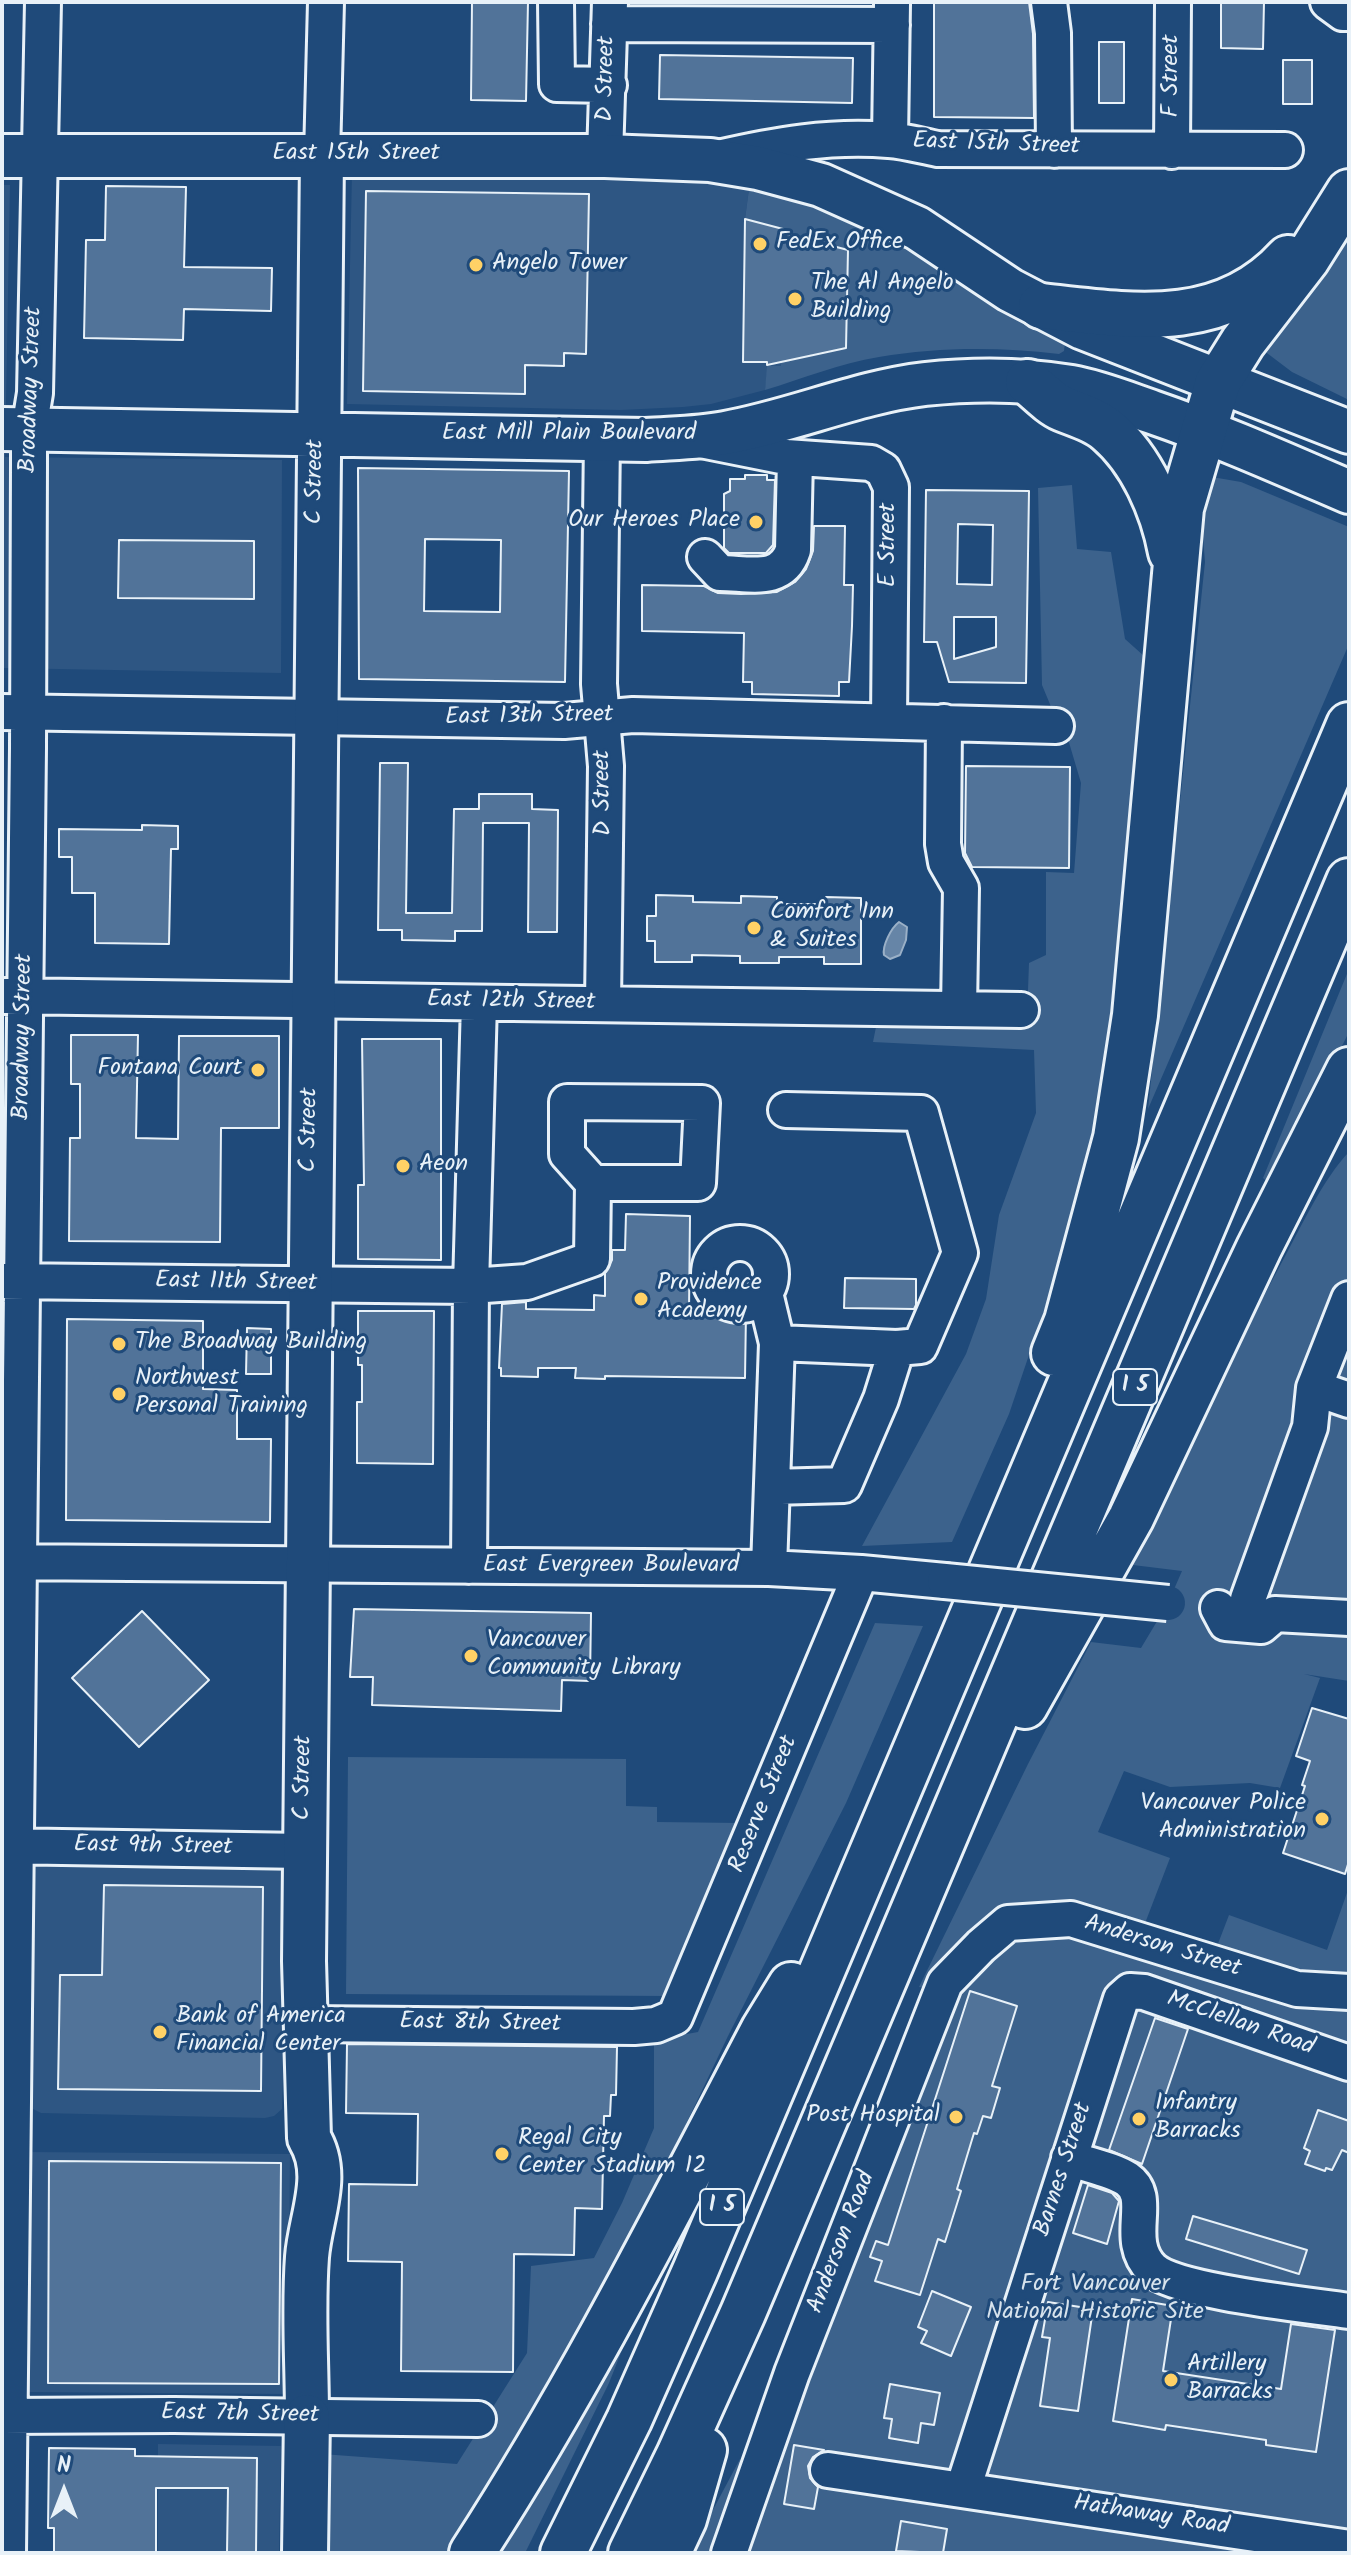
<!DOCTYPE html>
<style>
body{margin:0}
#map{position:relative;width:1351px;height:2555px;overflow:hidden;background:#1f4a7a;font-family:Kalam,sans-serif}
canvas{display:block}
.frame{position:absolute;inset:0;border:4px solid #e8f1f8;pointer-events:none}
.north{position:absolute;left:24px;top:2451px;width:80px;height:80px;-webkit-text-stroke:6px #1f4a7a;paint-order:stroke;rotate:0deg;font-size:22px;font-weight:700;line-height:32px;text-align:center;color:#e8f1f8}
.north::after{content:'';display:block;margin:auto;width:28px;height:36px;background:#e8f1f8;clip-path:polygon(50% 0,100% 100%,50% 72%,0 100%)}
</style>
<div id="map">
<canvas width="1351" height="2555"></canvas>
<div class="frame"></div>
<div class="north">N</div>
</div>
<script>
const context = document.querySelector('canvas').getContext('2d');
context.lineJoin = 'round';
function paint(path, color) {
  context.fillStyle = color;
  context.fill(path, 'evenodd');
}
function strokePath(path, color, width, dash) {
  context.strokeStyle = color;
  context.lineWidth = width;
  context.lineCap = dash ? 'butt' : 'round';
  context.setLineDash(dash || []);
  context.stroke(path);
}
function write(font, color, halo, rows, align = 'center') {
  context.font = font + ' Kalam,sans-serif';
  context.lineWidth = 6;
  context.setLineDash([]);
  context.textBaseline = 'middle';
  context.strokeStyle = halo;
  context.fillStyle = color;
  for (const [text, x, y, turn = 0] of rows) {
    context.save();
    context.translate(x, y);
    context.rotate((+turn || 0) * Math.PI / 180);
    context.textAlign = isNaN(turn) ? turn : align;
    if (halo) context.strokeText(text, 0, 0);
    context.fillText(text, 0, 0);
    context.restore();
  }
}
paint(new Path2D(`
 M352 173 625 175 698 180 749 189 745 219 783 229 784 233 848 250 846 348 782 362 781 366H768L765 390 711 404 683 407 621 410 347 404Z
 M2 185H10L5 457 282 460 281 673 2 668Z
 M27 1859 290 1863 282 2109 274 2116 265 2118 41 2113 29 2107Z
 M25 2152 290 2154 288 2394 24 2392Z
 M158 2444 281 2446 279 2553H158Z`), '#2e5683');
paint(new Path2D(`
 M749 189 822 209 898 245 1013 314 1065 342 1064 351 1059 354C998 347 939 347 879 357 840 363 802 379 765 390L767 366H781V362L846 348 848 250 745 219Z
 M1349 234V400L1292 372 1255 344 1319 273Z
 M1212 477 1241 482 1349 527V644L1148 1109 1205 562 1200 499Z
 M1072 485 1077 549 1111 552 1125 639 1144 656 1127 900 1098 1123 1072 1228 1009 1414 952 1542 862 1546 966 1354 986 1299 999 1215 1036 1113 1034 1050 873 1042 877 1022 1027 1017 1029 963 1046 955V872L1074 873 1081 783 1065 729 1054 714 1042 685 1038 488Z
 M1349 969V1032L1272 1186 1263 1178Z
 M1349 1152V1681L1304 1674 1320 1678 1280 1788 1250 1783 1170 1787 1124 1771 1098 1832 1170 1858 1139 1939 1211 1962 1229 1915 1327 1950 1349 1887V2553H690L740 2459 749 2494 927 1988 919 1987 1028 1764 1091 1642 1141 1648 1168 1603 1182 1571 1133 1565C1178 1462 1228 1362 1282 1262 1299 1231 1324 1177 1349 1152Z
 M875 1623 923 1626 846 1803 728 2036 623 2256 447 2553H321L322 2454 457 2464 527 2353 531 2266 594 2258 622 2203 654 2128V2040L698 2032Z
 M348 1757 626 1759V1806L657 1807V1822L740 1823 666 1996 346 1994Z
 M610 2341 624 2345 609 2383 525 2553H489Z`), '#3c628c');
const water = new Path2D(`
 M899 922 907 927 906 940 900 955 890 959 884 955C882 946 891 928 899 922Z`);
paint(water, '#6685a7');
strokePath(water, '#9ab0c7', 2);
const building = new Path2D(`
 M472 2H528L526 101 471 100Z
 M934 2H1029L1033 34 1034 118 934 117Z
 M1221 2H1264L1263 49 1221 48Z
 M1099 42H1124V103H1099Z
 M660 55 853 58 852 103 659 99Z
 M1283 60H1312V104H1283Z
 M106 186 186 187 184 267 272 268 271 311 184 309 183 340 84 338 86 240H105Z
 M366 191 589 194 586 354 564 353V366L525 365V394L363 391Z
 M745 219 783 229V233L848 250 846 348 767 365V362H743Z
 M358 468 569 471 565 682 359 679ZM425 539 501 540 500 612 424 611Z
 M745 475H767V480H775L773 545 766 553H729L724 548V494L730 491V479H745Z
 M926 490 1029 491 1026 683 949 682 937 642H924ZM958 524 993 525 992 585 957 584ZM954 617H996V647L954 659Z
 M814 526H845L844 585H853L852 626 849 682H839V696L752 694V682H743L744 633 642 631V585L704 586 718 593 741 594 777 592 795 582 806 569 813 551Z
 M119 540 254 541V599L118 598Z
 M380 763H408L406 913H452L454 809H479V794H532V809L558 810 557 932H528L529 823H483L482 931H455V941L402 940V930H378Z
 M966 766 1070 767 1069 868 972 867 965 853Z
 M142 825 178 826V849H171L169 944 95 943V893H72V857H59V829L142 830Z
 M656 895 693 896V902L741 903V896L777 897V904H826V897L861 898V964H824V957H779V963H740V956L692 955V962H655V941H647V916H656Z
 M71 1035H138L136 1138 178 1139 179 1036H279V1128H221L220 1242 69 1241 70 1138H80V1084H71Z
 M362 1039H441V1260L358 1259V1185H364Z
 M626 1214 690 1216 689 1312H746L745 1378 605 1376V1379L575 1378 576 1368H538V1377L501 1376V1368H499L502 1304 526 1302V1309L594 1310V1295L605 1296V1273L612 1260V1250H625Z
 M845 1278 916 1279V1305L914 1309 844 1308Z
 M358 1311H434L433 1464 357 1463V1402H362V1365H358Z
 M67 1319 203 1321V1389L237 1390V1439H271L270 1522 66 1520Z
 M247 1328 271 1329V1374H246Z
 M354 1609 591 1613 590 1681 562 1680 561 1711 372 1705 373 1677H350Z
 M142 1611 209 1680 139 1747 72 1678Z
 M1312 1708 1349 1719V1861L1345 1874 1283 1853 1305 1786 1302 1785 1310 1761 1296 1756Z
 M104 1885 263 1887 261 2091 58 2089 60 1975H102Z
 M970 1991 1017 2006 992 2086 1000 2088 991 2118 983 2116 977 2134 974 2133 957 2189 961 2191 945 2242 938 2239 920 2295 875 2281 882 2261 870 2257 876 2241 888 2245Z
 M1155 2018 1188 2029 1142 2164 1109 2150Z
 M347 2044 617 2047 616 2095H611L610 2116H604L602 2209 575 2208 574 2255 514 2254 513 2372 401 2371 402 2262 348 2261 349 2184 417 2185 418 2114 346 2113Z
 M1318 2110 1349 2121V2153L1342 2150 1332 2170 1326 2168 1325 2171 1305 2164 1310 2151 1304 2148Z
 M49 2161 281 2163 279 2384 48 2383Z
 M1088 2185 1112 2193 1119 2201 1107 2244 1073 2233Z
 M1193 2216 1307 2250 1299 2274 1186 2239Z
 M932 2291 971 2307 951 2356 921 2343 927 2331 918 2327Z
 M1132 2299 1173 2306 1163 2371 1281 2389 1291 2324 1335 2330 1316 2452 1266 2445V2440L1166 2425 1165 2430 1113 2421Z
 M1048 2302 1093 2309 1078 2411 1040 2406 1050 2338 1042 2337Z
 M890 2384 940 2393 934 2425 921 2423 918 2443 889 2438 892 2419 884 2418Z
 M794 2445 824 2450 813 2457 808 2466 810 2478 818 2487 814 2509 784 2504Z
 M49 2448 135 2449V2456L257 2458 256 2553H227L228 2488H156V2553H54V2528H48Z
 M901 2521 947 2529 943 2553 896 2551Z`);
paint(building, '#517399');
strokePath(building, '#e8f1f8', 2);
const minor = new Path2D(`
 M556 2 557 84 609 85
 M1049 2 1053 33 1054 150
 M1328 2 1343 13H1349
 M609 24 892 25
 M890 140 892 4
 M1172 151 1173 2
 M322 156 326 2
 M605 156 610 2
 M718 158C774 145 831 135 889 140 905 141 922 146 938 149L1285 150
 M602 438 599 684 606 766 603 1004
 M701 440 786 457 871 463 883 470 891 487 889 721
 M705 557 720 573C749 573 782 584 793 550L795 458
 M2 712 564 721 633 715 1056 726
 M944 722 943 844 946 862 961 888 959 1009
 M5 996 1021 1010
 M786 1110 921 1113 960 1253 920 1346 897 1348
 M709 1274a31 31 0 1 1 62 0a31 31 0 1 1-62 0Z
 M2 1281 471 1286 527 1282 592 1259 593 1183 567 1154V1102L702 1103 698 1183H593
 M765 1293 777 1343 769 1568
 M1314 1388 1349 1400
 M772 1487 844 1485 881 1399 897 1348 777 1343
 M2 1562 769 1568 861 1573 945 1581
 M469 1566 471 1286 479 1003
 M1248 1599 1310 1427 1314 1388 1349 1299
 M1218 1608 1226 1623 1261 1626 1275 1614 1349 1618
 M2 1846 304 1851
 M305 2024 634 2027 656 2025 675 2017 861 1573
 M1069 2158C1087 2165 1112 2169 1127 2179 1155 2198 1122 2239 1152 2269 1177 2292 1310 2305 1349 2311
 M2 2416 174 2415 478 2419
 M828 2470 1349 2548
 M963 2489 1121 1999 1130 1991 1144 1992 1349 2063
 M8 2553 28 748 29 464V430L35 393 43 2
 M729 2553 792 2373 945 1983 981 1946 1008 1923 1071 1919 1297 1989 1349 1992`);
const major = new Path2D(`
 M2 156H605L710 160 758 168 821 185 917 228 1010 290 1083 328 1349 432
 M2 429 646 440C673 438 699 438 725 433 793 421 857 392 925 384 973 379 1023 379 1071 387 1099 392 1126 403 1152 412 1219 435 1284 464 1349 492
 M307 2417C307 2364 303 2310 307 2257 310 2217 332 2175 309 2138L304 1961 322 156`);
const highway = new Path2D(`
 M1041 306C1130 316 1221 332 1288 258
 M1028 382C1039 391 1051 404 1063 409 1078 415 1096 420 1108 431 1142 460 1163 509 1171 552
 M1054 1353 1067 1321 1116 1138 1135 1015 1181 508 1218 382 1243 342 1307 259 1349 192
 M1025 1706 1131 1518 1259 1248 1349 1070
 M305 2553 307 2417
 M472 2553C581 2385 671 2206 764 2029L791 1985
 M563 2553 629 2420 695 2271 1349 725
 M631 2553 679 2455 743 2313 1349 881
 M668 2553 684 2519 704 2450`);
strokePath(minor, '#e8f1f8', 40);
strokePath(major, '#e8f1f8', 48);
strokePath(highway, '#e8f1f8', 50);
strokePath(minor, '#1f4a7a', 34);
strokePath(major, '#1f4a7a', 42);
strokePath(highway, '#1f4a7a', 44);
const minorBridge = new Path2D(`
 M945 1581 1168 1603`);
strokePath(minorBridge, '#e8f1f8', 40, []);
strokePath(minorBridge, '#1f4a7a', 34);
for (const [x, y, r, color] of [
 [760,244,8,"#ffd166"],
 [476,265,8,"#ffd166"],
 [795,299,8,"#ffd166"],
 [756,522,8,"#ffd166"],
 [754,928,8,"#ffd166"],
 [258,1070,8,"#ffd166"],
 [403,1166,8,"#ffd166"],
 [641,1299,8,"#ffd166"],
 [119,1344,8,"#ffd166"],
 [119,1394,8,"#ffd166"],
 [471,1656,8,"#ffd166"],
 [1322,1819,8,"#ffd166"],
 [160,2032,8,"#ffd166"],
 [956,2117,8,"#ffd166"],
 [1139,2119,8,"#ffd166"],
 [502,2154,8,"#ffd166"],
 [1171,2380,8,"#ffd166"]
]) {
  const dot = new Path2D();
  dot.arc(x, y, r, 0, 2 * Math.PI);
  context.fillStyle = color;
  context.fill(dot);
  strokePath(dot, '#1f4a7a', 3);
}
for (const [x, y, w] of [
 [1135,1387,44],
 [722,2207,44]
]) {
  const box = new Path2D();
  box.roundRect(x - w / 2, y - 18, w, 36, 6);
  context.fillStyle = '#1f4a7a';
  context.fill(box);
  strokePath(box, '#e8f1f8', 2);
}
write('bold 22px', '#e8f1f8', null, [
 ["I 5",1135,1387],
 ["I 5",722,2207]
]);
write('24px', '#e8f1f8', '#1f4a7a', [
 ["F Street",1173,76,-90],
 ["D Street",608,79,-89],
 ["East 15th Street",996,146,2],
 ["East 15th Street",356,155],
 ["Broadway Street",33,390,-88],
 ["East Mill Plain Boulevard",569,435],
 ["C Street",317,482,-89],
 ["E Street",890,545,-90],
 ["East 13th Street",529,718,-1],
 ["D Street",605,793,-91],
 ["East 12th Street",511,1003,1],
 ["Broadway Street",25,1037,-89],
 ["C Street",311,1130,-89],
 ["East 11th Street",236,1284,1],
 ["East Evergreen Boulevard",611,1567],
 ["C Street",305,1778,-89],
 ["Reserve Street",765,1805,-68],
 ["East 9th Street",153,1848,1],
 ["Anderson Street",1162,1948,17],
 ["East 8th Street",480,2025,1],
 ["McClellan Road",1240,2025,19],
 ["Barnes Street",1065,2170,-72],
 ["Anderson Road",843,2243,-69],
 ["East 7th Street",240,2416,1],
 ["Hathaway Road",1151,2517,9]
]);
write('24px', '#e8f1f8', '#1f4a7a', [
 ["FedEx Office",776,244],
 ["Angelo Tower",492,265],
 ["The Al Angelo",811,285],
 ["Building",811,313],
 ["Our Heroes Place",740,522,"right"],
 ["Comfort Inn",770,914],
 ["& Suites",770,942],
 ["Fontana Court",242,1070,"right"],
 ["Aeon",419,1166],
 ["Providence",657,1285],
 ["Academy",657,1313],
 ["The Broadway Building",135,1344],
 ["Northwest",135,1380],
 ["Personal Training",135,1408],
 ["Vancouver",487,1642],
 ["Community Library",487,1670],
 ["Vancouver Police",1306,1805,"right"],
 ["Administration",1306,1833,"right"],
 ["Bank of America",176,2018],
 ["Financial Center",176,2046],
 ["Infantry",1155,2105],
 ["Barracks",1155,2133],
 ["Post Hospital",940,2117,"right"],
 ["Regal City",518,2140],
 ["Center Stadium 12",518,2168],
 ["Artillery",1187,2366],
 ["Barracks",1187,2394]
], 'left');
write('24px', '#d7e3ed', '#1f4a7a', [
 ["Fort Vancouver",1095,2286],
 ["National Historic Site",1095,2314]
]);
</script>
